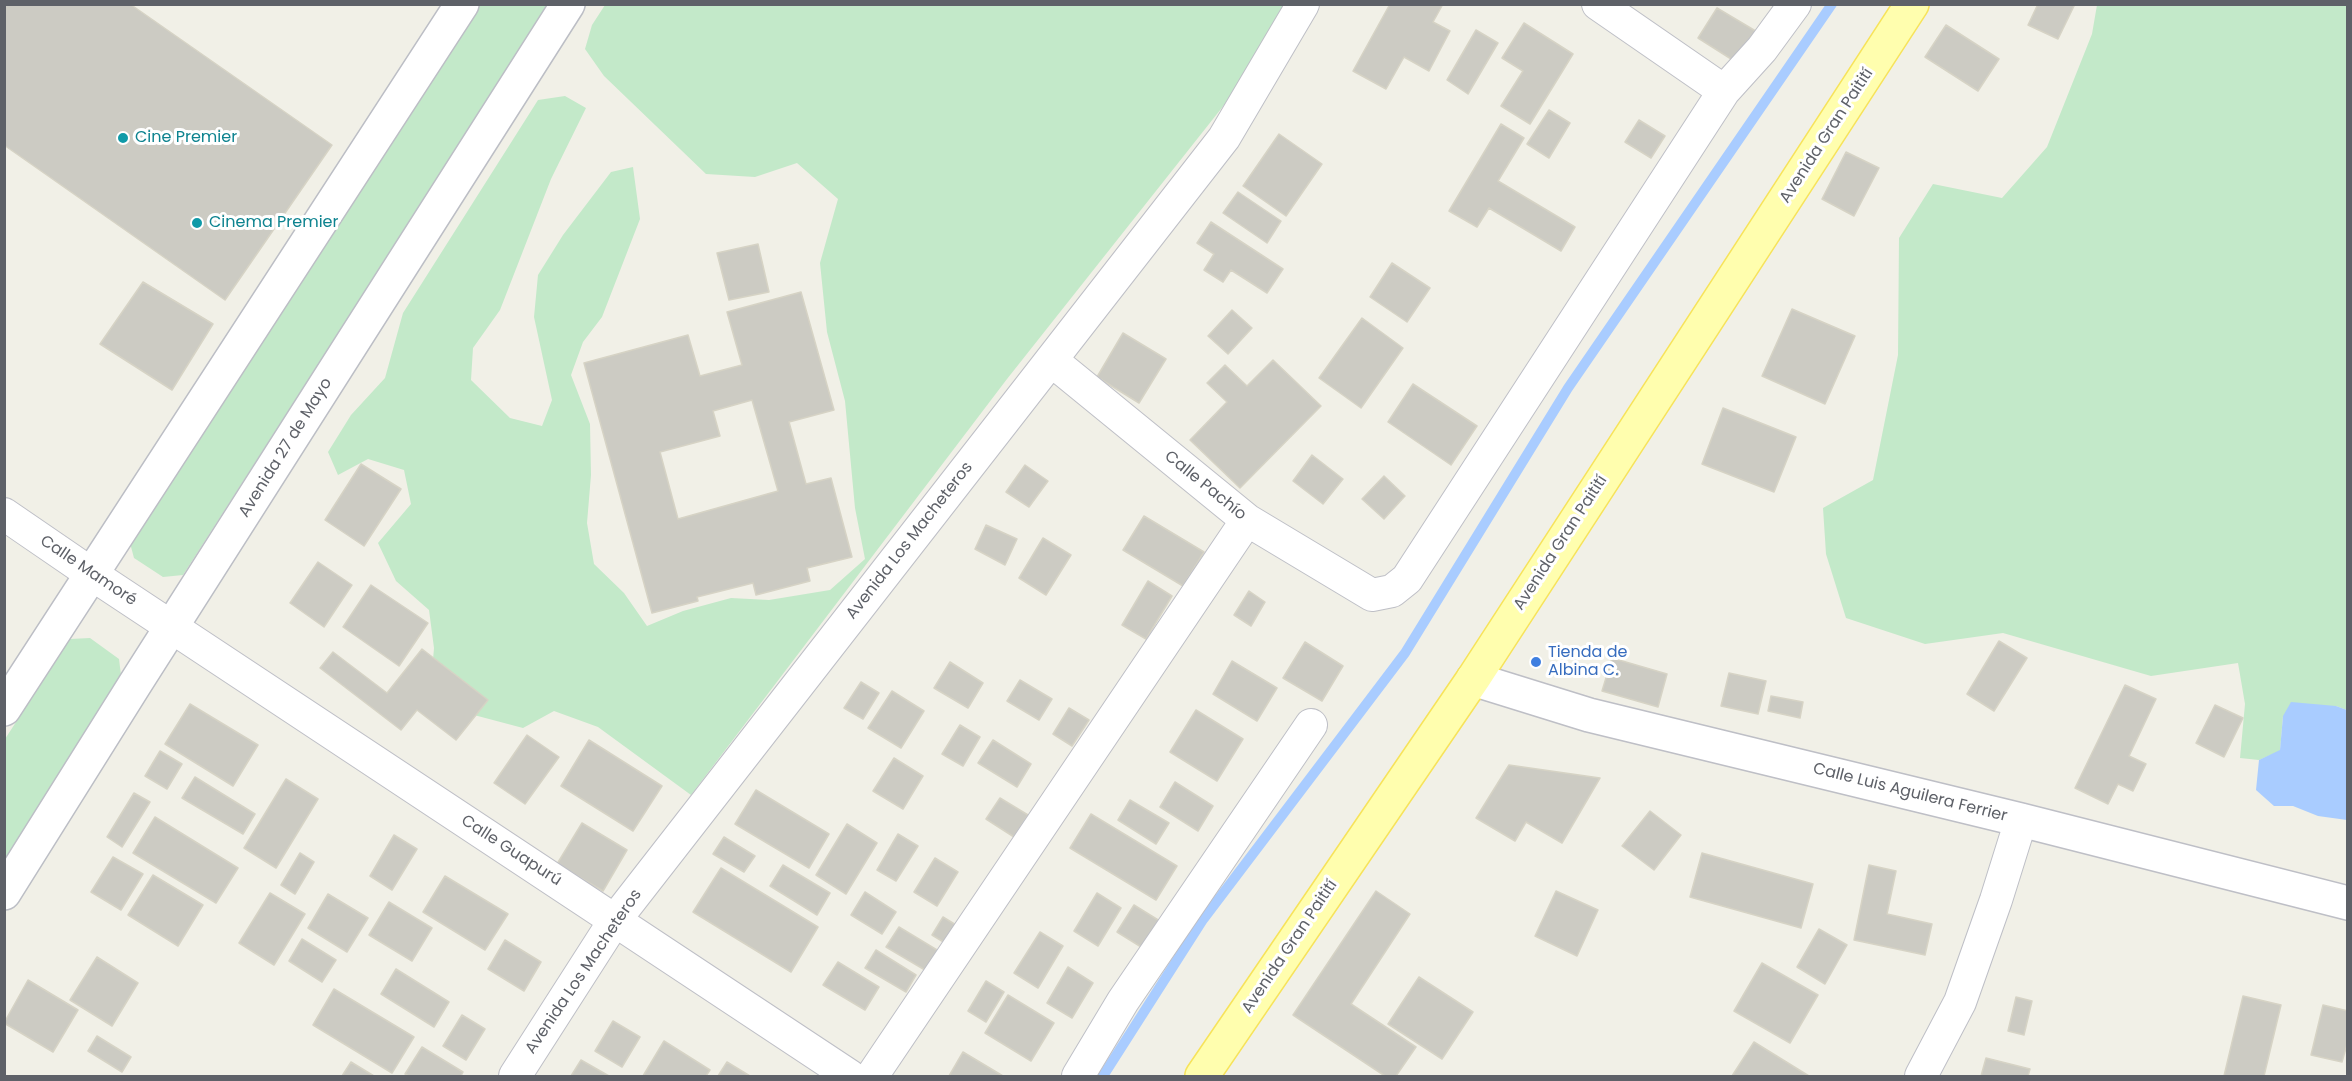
<!DOCTYPE html>
<meta charset="utf-8">
<style>
body{margin:0}
#map{position:relative;width:2352px;height:1081px;overflow:hidden;background:#f1f0e7;font-family:Poppins,sans-serif}
canvas{display:block}
.frame{position:absolute;inset:0;border:6px solid #5e6168;pointer-events:none}
</style>
<div id="map">
<canvas width="2352" height="1081"></canvas>
<div class="frame"></div>
</div>
<script>
const context = document.querySelector('canvas').getContext('2d');
context.lineJoin = 'round';
function paint(path, color) {
  context.fillStyle = color;
  context.fill(path, 'evenodd');
}
function strokePath(path, color, width, dash) {
  context.strokeStyle = color;
  context.lineWidth = width;
  context.lineCap = dash ? 'butt' : 'round';
  context.setLineDash(dash || []);
  context.stroke(path);
}
function write(font, color, halo, rows, align = 'center') {
  context.font = font + ' Poppins,sans-serif';
  context.lineWidth = 6;
  context.setLineDash([]);
  context.textBaseline = 'middle';
  context.strokeStyle = halo;
  context.fillStyle = color;
  for (const [text, x, y, turn = 0] of rows) {
    context.save();
    context.translate(x, y);
    context.rotate((+turn || 0) * Math.PI / 180);
    context.textAlign = isNaN(turn) ? turn : align;
    if (halo) context.strokeText(text, 0, 0);
    context.fillText(text, 0, 0);
    context.restore();
  }
}
paint(new Path2D(`
 M472 5H549L183 575 163 577 134 558 130 543Z
 M605 5H1292L1232 95 1007 379 691 795 598 727 554 711 523 728 474 715 431 684 434 648 429 610 396 581 378 543 411 504 404 470 368 459 338 475 328 452 351 415 385 378 403 313 538 100 565 96 586 108 551 179 500 310 473 348 471 380 510 418 542 426 552 400 534 317 538 275 563 235 611 172 633 167 640 219 602 317 583 342 571 375 590 424 591 475 587 523 594 564 624 593 647 626 683 611 731 598 769 600 830 590 865 559 855 508 845 401 827 332 820 263 838 199 797 163 755 177 706 174 604 76 585 49 592 25Z
 M2097 5H2347V710L2336 706 2283 716 2280 751 2259 760 2240 758 2245 704 2238 663 2151 676 2003 633 1925 644 1846 618 1826 554 1823 508 1873 480 1898 355 1899 238 1933 184 2002 198 2047 147 2092 34Z
 M90 638 119 659 121 675 5 862V739L70 639Z`), '#c3e9c9');
paint(new Path2D(`
 M2291 702 2336 706 2347 710V820L2318 816 2293 806H2274L2256 790 2259 760 2280 750 2283 716Z`), '#a9ccff');
strokePath(new Path2D(`
 M1103 1076 1202 921 1405 653 1568 388 1832 4`), '#a9ccff', 10);
const building = new Path2D(`
 M4 4H130L332 145 225 300 4 145Z
 M1390 4H1443L1433 22 1450 31 1429 71 1404 57 1386 89 1353 71Z
 M2038 4H2075L2058 39 2028 25Z
 M1717 8 1759 33 1739 64 1698 38Z
 M1524 23 1573 54 1530 124 1501 106 1523 71 1502 58Z
 M1946 25 1999 59 1978 91 1925 57Z
 M1476 30 1498 43 1468 94 1447 80Z
 M1549 110 1570 123 1549 158 1527 144Z
 M1639 120 1665 136 1651 158 1625 142Z
 M1501 124 1524 138 1498 181 1575 227 1561 251 1489 208 1477 227 1449 211Z
 M1279 134 1322 164 1286 216 1243 186Z
 M1846 152 1879 168 1854 216 1822 199Z
 M1238 192 1281 221 1267 243 1223 213Z
 M1211 222 1283 269 1267 293 1231 270 1223 282 1204 270 1214 254 1197 243Z
 M758 244 769 292 729 300 717 253Z
 M1392 263 1430 288 1407 322 1370 297Z
 M143 282 213 324 172 390 100 344Z
 M801 292 834 410 789 422 806 484 831 478 852 557 807 568 810 581 756 595 753 583 697 597 698 601 652 613 584 363 688 335 700 376 742 365 727 312ZM752 400 778 491 678 519 660 452 720 436 713 411Z
 M1792 309 1855 336 1825 404 1762 376Z
 M1232 310 1252 328 1228 354 1208 336Z
 M1362 318 1403 348 1361 408 1319 378Z
 M1123 333 1166 359 1139 403 1097 377Z
 M1273 360 1321 406 1240 488 1190 440 1227 402 1207 383 1225 365 1247 386Z
 M1413 384 1477 426 1451 465 1388 422Z
 M1723 408 1796 437 1774 492 1702 464Z
 M1312 455 1343 479 1323 504 1293 481Z
 M361 464 401 489 364 546 325 520Z
 M1025 465 1048 481 1029 507 1006 492Z
 M1384 476 1405 496 1384 519 1362 499Z
 M1144 516 1204 552 1183 586 1123 550Z
 M986 525 1017 539 1005 565 975 549Z
 M1043 538 1071 555 1046 595 1019 578Z
 M318 562 352 585 324 627 290 603Z
 M1148 581 1172 596 1146 639 1122 625Z
 M371 585 428 623 399 666 343 627Z
 M1249 591 1265 602 1251 626 1234 615Z
 M1999 641 2027 658 1994 711 1967 694Z
 M1305 642 1343 666 1322 701 1283 678Z
 M422 649 488 700 456 740 417 710 401 730 320 668 333 652 387 693Z
 M1612 658 1667 674 1658 707 1602 691Z
 M1232 661 1277 688 1257 721 1213 694Z
 M950 662 983 683 968 708 934 688Z
 M1729 673 1766 681 1758 714 1721 706Z
 M1020 680 1052 699 1039 720 1007 701Z
 M861 682 879 693 863 719 844 708Z
 M2125 685 2156 699 2129 756 2146 764 2133 791 2118 784 2108 804 2075 788Z
 M892 691 924 711 901 748 868 728Z
 M1771 696 1803 702 1800 718 1768 711Z
 M190 704 258 745 233 786 165 744Z
 M2215 705 2243 718 2224 757 2196 743Z
 M1069 708 1089 720 1072 746 1053 734Z
 M1196 710 1243 739 1217 781 1170 752Z
 M960 725 980 737 963 766 942 754Z
 M527 735 559 757 525 804 494 783Z
 M589 740 662 786 633 831 561 786Z
 M993 740 1031 764 1017 787 978 763Z
 M160 751 182 764 167 789 145 776Z
 M894 758 923 776 903 809 873 791Z
 M1509 765 1600 778 1562 843 1526 822 1515 841 1476 818Z
 M195 777 255 814 243 834 182 798Z
 M286 779 318 799 276 868 244 848Z
 M1175 782 1213 806 1198 831 1160 807Z
 M756 790 829 834 809 868 735 824Z
 M134 793 150 802 122 847 107 837Z
 M1000 798 1028 815 1014 837 986 819Z
 M1130 800 1169 823 1156 844 1118 820Z
 M1650 811 1681 835 1654 870 1622 846Z
 M1091 814 1177 866 1156 900 1070 848Z
 M155 817 238 868 216 903 133 853Z
 M582 823 627 850 603 891 557 864Z
 M847 824 877 843 846 894 816 875Z
 M898 834 918 846 896 881 877 870Z
 M394 835 417 849 392 890 370 876Z
 M724 837 755 856 744 872 713 854Z
 M300 853 314 862 295 894 281 885Z
 M1702 853 1813 884 1801 928 1690 897Z
 M113 857 143 874 121 910 91 892Z
 M935 858 958 872 937 906 914 892Z
 M783 865 830 893 817 915 770 886Z
 M1869 865 1896 871 1887 914 1932 924 1925 955 1854 940Z
 M721 868 818 927 791 972 693 912Z
 M153 875 203 905 178 946 128 915Z
 M445 876 508 914 485 950 423 912Z
 M1376 891 1410 914 1351 1004 1416 1047 1396 1076H1385L1293 1015Z
 M1556 891 1598 910 1577 956 1535 936Z
 M865 892 896 912 882 934 851 915Z
 M270 893 305 914 274 965 239 943Z
 M1097 893 1121 908 1098 946 1074 931Z
 M328 894 368 918 347 952 308 928Z
 M389 902 432 928 412 961 369 935Z
 M1134 905 1163 923 1146 950 1117 932Z
 M943 917 961 928 950 946 932 935Z
 M899 927 942 953 930 973 886 947Z
 M1819 929 1847 945 1825 984 1797 967Z
 M1040 932 1063 946 1038 988 1014 973Z
 M302 939 336 960 322 982 289 961Z
 M505 940 541 962 524 991 488 969Z
 M876 950 916 975 906 992 865 968Z
 M97 957 138 983 112 1026 70 1000Z
 M838 962 879 987 865 1010 823 985Z
 M1762 963 1818 995 1790 1043 1734 1011Z
 M1068 967 1093 983 1072 1018 1047 1003Z
 M396 969 449 1002 434 1027 381 994Z
 M1419 977 1473 1012 1442 1059 1388 1024Z
 M28 980 78 1010 53 1052 4 1023Z
 M986 981 1004 992 986 1022 968 1011Z
 M334 989 414 1037 392 1073 313 1025Z
 M1008 995 1054 1023 1031 1061 985 1033Z
 M2243 996 2281 1005 2264 1076H2224Z
 M2016 997 2032 1001 2024 1035 2008 1031Z
 M2323 1005 2348 1011V1041L2342 1062 2311 1055Z
 M462 1015 485 1029 466 1060 443 1046Z
 M613 1021 640 1037 622 1067 595 1051Z
 M97 1036 131 1057 122 1072 88 1051Z
 M664 1041 710 1070 706 1076H643Z
 M1754 1042 1809 1076H1732Z
 M422 1047 463 1072 461 1076H409L405 1074Z
 M963 1052 1003 1076H949Z
 M1986 1058 2030 1069 2028 1076H1981Z
 M581 1060 609 1076H571Z
 M351 1062 374 1076H342Z
 M727 1062 750 1076H718Z`);
paint(building, '#cccbc3');
strokePath(building, '#d6d3c5', 1.5);
const minor = new Path2D(`
 M1598 4 1724 91
 M1051 360 1247 520 1372 595 1392 591 1407 579 1724 91 1762 49 1795 4
 M4 514 93 575 850 1076
 M515 1076 615 920 1224 138 1303 4
 M872 1076 1247 520
 M1078 1076 1123 1001 1311 725
 M1921 1076 1960 1002 1996 900 2021 820`);
const tertiary = new Path2D(`
 M1473 679 1589 715 2021 820 2348 903`);
const secondary = new Path2D(`
 M4 709 462 4
 M4 893 135 684 568 4`);
const primary = new Path2D(`
 M1202 1076 1473 679 1912 4`);
strokePath(minor, '#bebfc6', 34);
strokePath(tertiary, '#bebfc6', 36);
strokePath(secondary, '#bcbec5', 36);
strokePath(primary, '#f7e35a', 36);
strokePath(minor, '#fff', 32);
strokePath(tertiary, '#fff', 33);
strokePath(secondary, '#fff', 33);
strokePath(primary, '#fffeae', 33);
for (const [x, y, r, color] of [
 [123,138,6,"#0f9aa8"],
 [197,223,6,"#0f9aa8"],
 [1536,662,6,"#3f7fe0"]
]) {
  const dot = new Path2D();
  dot.arc(x, y, r, 0, 2 * Math.PI);
  context.fillStyle = color;
  context.fill(dot);
  strokePath(dot, '#fff', 2);
}
write('16px', '#5e6168', '#fff', [
 ["Avenida Gran Paitití",1827,136,-57],
 ["Avenida 27 de Mayo",286,448,-58],
 ["Calle Pachío",1205,486,39],
 ["Avenida Los Macheteros",910,541,-52],
 ["Avenida Gran Paitití",1561,543,-57],
 ["Calle Mamoré",88,571,34],
 ["Calle Luis Aguilera Ferrier",1910,793,14],
 ["Calle Guapurú",511,851,33],
 ["Avenida Gran Paitití",1290,947,-56],
 ["Avenida Los Macheteros",584,972,-56]
]);
write('16px', '#0d838f', '#fff', [
 ["Cine Premier",135,138],
 ["Cinema Premier",209,223]
], 'left');
write('16px', '#366cbe', '#fff', [
 ["Tienda de",1548,653],
 ["Albina C.",1548,671]
], 'left');
</script>
